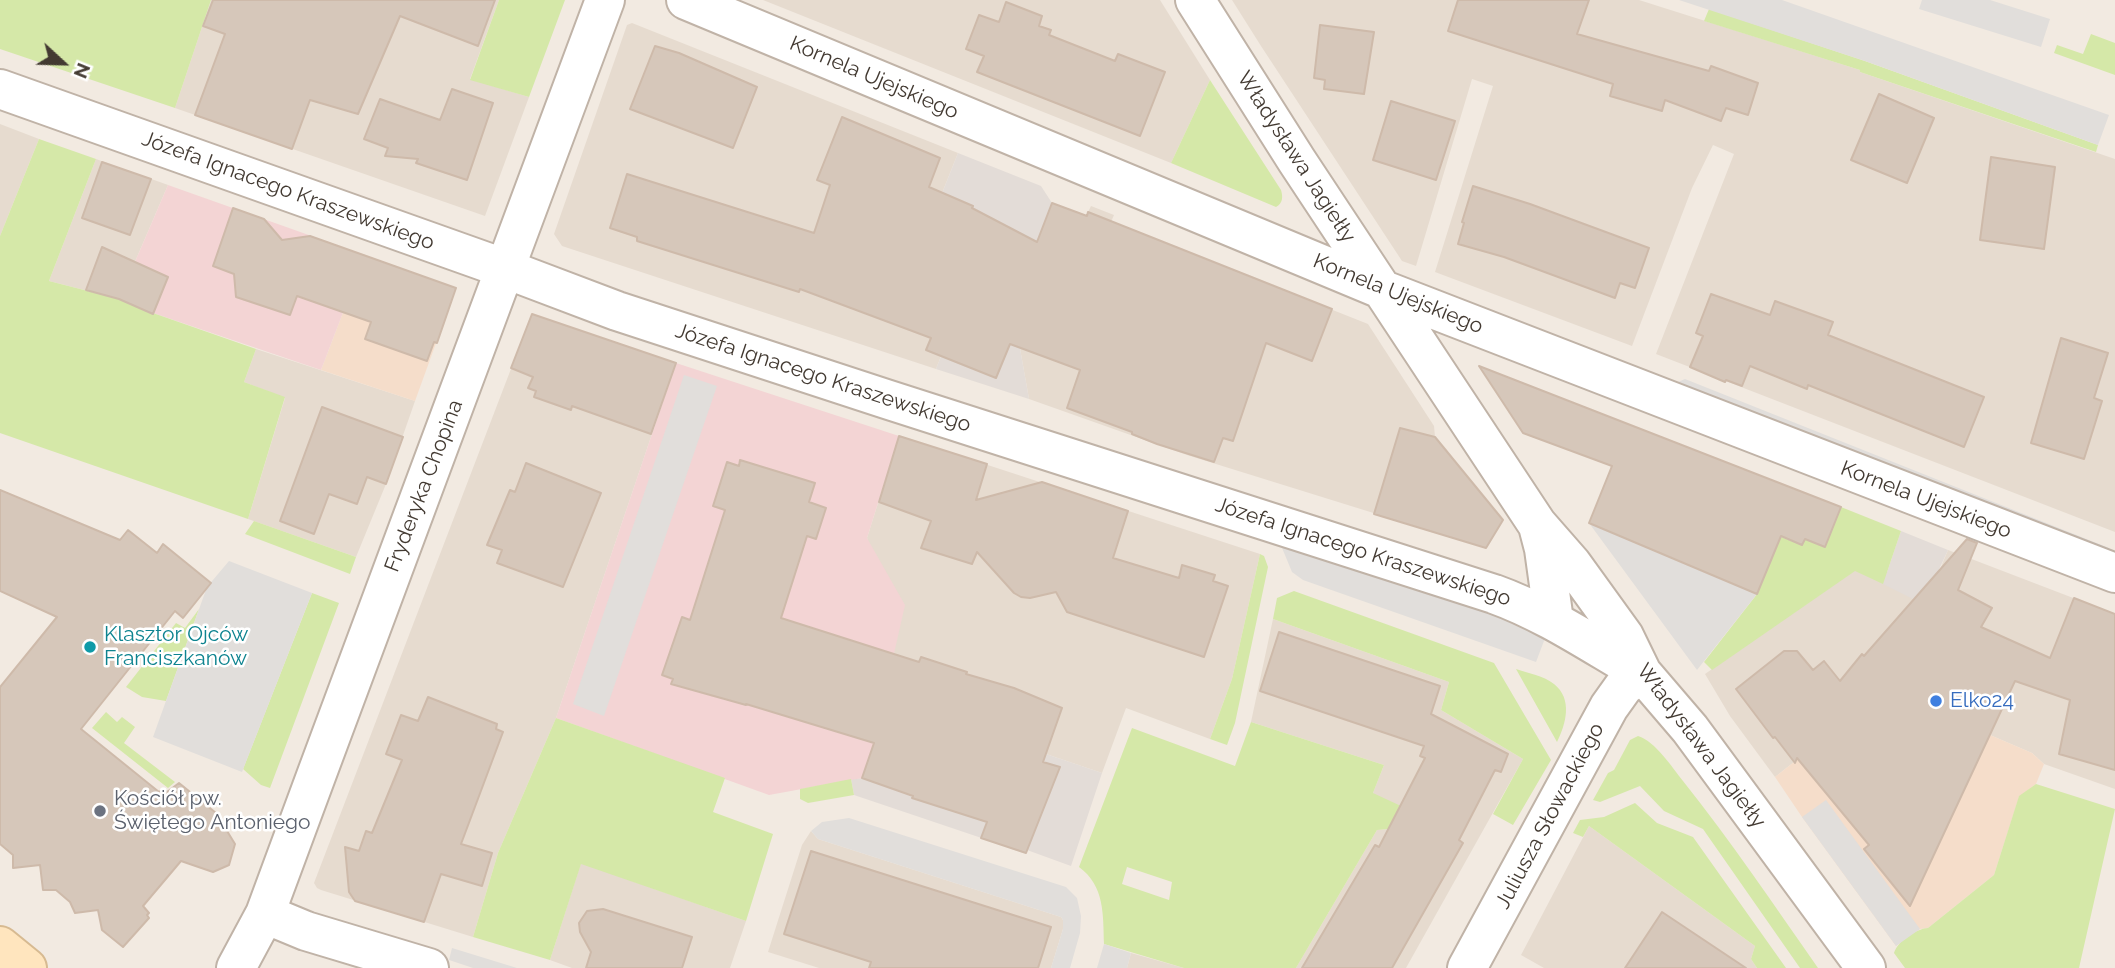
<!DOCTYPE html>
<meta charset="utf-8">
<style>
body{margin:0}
#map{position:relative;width:2115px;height:968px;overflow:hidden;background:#f2eae1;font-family:Raleway,sans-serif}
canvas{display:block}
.north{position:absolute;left:28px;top:28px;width:70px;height:70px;-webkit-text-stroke:5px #fff;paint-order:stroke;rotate:112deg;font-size:19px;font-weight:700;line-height:28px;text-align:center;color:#433a32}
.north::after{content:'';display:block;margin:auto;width:24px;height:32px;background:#433a32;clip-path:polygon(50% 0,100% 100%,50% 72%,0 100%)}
</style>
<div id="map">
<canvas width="2115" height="968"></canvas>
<div class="north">N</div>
</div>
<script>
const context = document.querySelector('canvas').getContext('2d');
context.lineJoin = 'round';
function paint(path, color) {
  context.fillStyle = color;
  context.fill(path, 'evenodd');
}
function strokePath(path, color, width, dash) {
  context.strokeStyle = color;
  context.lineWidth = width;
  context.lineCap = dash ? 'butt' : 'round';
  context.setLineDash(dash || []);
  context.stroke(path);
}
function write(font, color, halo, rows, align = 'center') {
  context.font = font + ' Raleway,sans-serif';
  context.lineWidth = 5;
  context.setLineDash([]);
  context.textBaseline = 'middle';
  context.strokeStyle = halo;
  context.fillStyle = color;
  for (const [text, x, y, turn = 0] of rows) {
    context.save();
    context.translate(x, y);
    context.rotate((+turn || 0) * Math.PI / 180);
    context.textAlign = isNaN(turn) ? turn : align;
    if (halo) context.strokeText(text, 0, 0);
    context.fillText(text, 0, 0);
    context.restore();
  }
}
paint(new Path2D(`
 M211 0H499L470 79 529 97 485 216 175 108Z
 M763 0H1160L1210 80 1171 163Z
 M1232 0H1639L1860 70V72L2115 159V532L1656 354 1734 154 1713 145 1692 188 1632 346 1435 272 1493 86 1472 79 1416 266 1402 261 1261 46Z
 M632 23 958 153 919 251 973 274 936 369 562 246 554 234 627 25Z
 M0 124 39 139 0 236Z
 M96 159 168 185 119 299 49 281Z
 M1052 203 1086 216 1091 206 1114 215 1111 222 1368 324 1434 426 1435 437 1503 520 1486 548 1187 455 1029 399 1009 287Z
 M532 314 676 363 556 718 498 853 473 937 321 890 317 888 314 883Z
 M256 349 415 401 386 484 356 557 248 519 285 398 244 382Z
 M899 436 1260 554 1232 679 1210 739 1126 708 1102 773 1046 754V751L890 663 867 538Z
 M1948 550 2115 614V789L2044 764 2032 753 1990 735 1851 717 1775 777 1730 716 1705 674 1855 570 1938 574Z
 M1273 619 1449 682 1441 710 1523 759 1406 968H1296L1377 830 1389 829 1373 793 1384 765 1251 722Z
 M1589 826 1755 946 1751 959 1757 968H1544L1521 955Z
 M811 831 818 839 1061 917 1063 920V929L1051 968H819L768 952 802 845Z
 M581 863 746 921 730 968H572L550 960Z
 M1131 953 1184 968H1127Z`), '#e6dbcf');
paint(new Path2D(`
 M365 255 456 288 415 401 321 370Z
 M1971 698 2001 712 1990 735 2032 753 2044 764 2036 784 2019 797 1994 875 1928 928 1920 929 1896 946 1802 817 1775 777 1851 717Z`), '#f5ddca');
paint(new Path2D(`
 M958 153 1041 186 1052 203 1027 267 1009 287 1029 399 936 369 973 274 919 251Z
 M1901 531 1948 550 1923 604 1883 584Z
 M890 663 1046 751V754L1102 773 1071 866 1027 850 1026 853 854 795 851 779 862 778Z`), '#e3dcd7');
paint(new Path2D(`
 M168 185 365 255 321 370 153 313 119 299Z
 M676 363 899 436 867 538 905 605 872 751 862 778 769 795 556 718Z`), '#f3d4d4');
paint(new Path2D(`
 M0 0H211L175 108 0 49Z
 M499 0H565L529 97 470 80Z
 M1709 9 1865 61 2098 145 2096 152 1860 72V70L1704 21Z
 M2091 34 2115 43V75L2054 53 2057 45 2083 54Z
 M1210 80 1281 190C1283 197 1283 203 1276 207L1171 163Z
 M39 139 96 159 49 281 119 299 153 313 256 349 244 382 285 397 248 519 0 433V236Z
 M1841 507 1901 531 1883 584 1855 571 1712 670 1704 662 1757 594 1781 537 1802 545 1805 539 1825 547Z
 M254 521 356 557 350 574 245 534Z
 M1260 554 1264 556 1268 567 1235 723 1227 745 1210 739 1232 679Z
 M1294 591 1494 663 1551 760 1513 825 1493 814 1523 759 1441 710 1449 682 1273 619 1277 598Z
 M312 593 339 603 270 788 261 785 243 769Z
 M199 609 166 701 142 697 126 687 176 623 185 628Z
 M1516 669C1528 673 1544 676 1554 684 1573 699 1566 724 1557 742Z
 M106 712 117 722 122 717 135 727 124 743 175 782 168 788 92 728Z
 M556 718 725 778 713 812 773 834 746 921 581 864 550 960 473 937 498 853Z
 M1251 722 1384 765 1373 793 1401 806 1388 829 1377 830 1296 968H1184L1104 944C1103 915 1105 886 1079 867L1132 728 1235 766ZM1127 867 1172 882 1169 900 1122 884Z
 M1638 736C1656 742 1671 766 1683 781 1731 841 1774 905 1818 968H1800L1703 829 1664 811 1640 786 1600 802 1593 800 1608 773 1614 770 1630 740Z
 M851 779 854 795 808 803 800 799V789Z
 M2036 784 2115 809 2079 968H1905L1894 953C1898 941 1915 929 1928 928L1994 875 2019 796Z
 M1635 803 1657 823 1693 837 1786 968H1757L1751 959 1755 946 1589 826 1583 837 1573 833 1580 820 1604 817Z`), '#d5e8a8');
paint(new Path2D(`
 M1679 0H1782L2109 115 2098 145 1865 61Z
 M1922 0H1990L2050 19 2041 47 1919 9Z
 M684 375 717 386 604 716 573 704Z
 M1685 379 2109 548 2107 554 1678 382Z
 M1589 523 1757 594 1697 670Z
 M1280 543 1430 592 1547 633 1536 662 1303 580 1292 572Z
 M229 561 312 593 242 772 153 737 207 587Z
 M1826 800 1920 929 1896 946 1802 817Z
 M849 818 1066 887 1077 898 1081 916 1080 933 1070 968H1051L1063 929V920L1061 917 818 839 811 831 822 822Z
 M1104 944 1131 953 1127 968H1097Z
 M452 948 517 968H473L449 960Z`), '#e1dedb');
const building = new Path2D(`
 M213 0H495L478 46 400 16 358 114 310 100 292 149 195 115 225 34 203 26Z
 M1458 0H1589L1577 34 1709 71 1711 66 1758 83 1748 115 1726 108 1721 121 1665 100 1662 111 1610 96 1613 84 1448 31Z
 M1006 2 1042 16 1039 26 1051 30 1049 35 1115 61 1118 54 1165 72 1140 136 977 72 984 56 966 49 979 15 999 22Z
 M1320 25 1374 32 1364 94 1324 89 1325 80 1314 78Z
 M655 46 679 53 757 87 733 148 630 109Z
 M452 89 493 103 467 180 416 163 418 159 385 156 388 148 364 139 380 99 440 120Z
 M1879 94 1934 118 1907 183 1851 160Z
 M1391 101 1455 121 1436 180 1373 160Z
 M842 117 940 158 929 187 973 206 972 208 1037 242 1052 203 1087 216 1088 212 1332 309 1312 361 1266 343 1233 441 1223 438 1214 462 1157 444 1132 434V432L1067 408 1080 370 1010 344 996 378 926 350 931 338 800 289 799 292 637 241V237L610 228 627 174 814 233 830 185 817 180Z
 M1991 157 2055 167 2044 249 1980 240Z
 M102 162 151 179 130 235 82 218Z
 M1473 186 1530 204 1649 248 1635 288 1620 283 1615 298 1504 257 1458 244 1464 223 1462 222Z
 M233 208 264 219 282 240 310 236 456 288 437 343 434 342 427 361 365 339 371 322 297 296 290 315 236 297 234 274 213 266Z
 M102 247 168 277 153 314 119 299 86 290Z
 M1711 294 1770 315 1775 301 1833 322 1828 335 1984 397 1964 447 1808 385 1807 389 1750 366 1742 386 1726 380 1725 382 1690 367 1703 336 1696 333Z
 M532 314 676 363 651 434 572 406 571 410 534 397 536 391 528 388 533 377 511 368Z
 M2061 338 2108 353 2094 398 2102 401 2084 459 2031 443Z
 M1479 366 1841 507 1825 547 1805 539 1802 545 1781 536 1757 594 1589 523 1612 466 1523 433Z
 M322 407 403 437 386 484 367 477 357 504 329 494 314 534 280 521Z
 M1400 428 1435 437 1503 520 1486 548 1374 514Z
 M899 436 987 464 976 500 1042 482 1128 511 1113 558 1179 578 1182 565 1215 575 1213 581 1228 586 1204 657 1067 612 1056 592 1030 598 1021 597 1014 593 977 552 972 564 921 548 931 521 879 502Z
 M740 460 815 483 809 502 826 508 816 539 807 536 781 618 919 662 921 657 967 672 966 674 1014 688 1062 708 1043 762 1060 767 1026 853 981 838 987 822 912 798 913 796 862 778 874 743 746 704V705L671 684 673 679 662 675 682 617 690 620 725 510 713 506 727 462 739 466Z
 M526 463 601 493 563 587 497 563 502 550 487 545 510 490 515 492Z
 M0 490 120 540 128 530 157 553 163 544 211 583 183 618 175 611 81 729 159 792 163 790 167 792 179 783 216 813 235 844 229 865 213 872 181 861 143 906 149 913 147 915 149 918 123 947 102 930 98 910 75 913 70 902 56 890H43L40 865 13 868V855L0 844V687L57 617 0 591Z
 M1967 539 1977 543 1958 590 1992 608 1981 627 2050 658 2074 598 2115 614V770L2059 754 2070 700 2015 681 1910 906 1864 849 1869 845 1797 758 1795 763 1775 737 1773 738 1736 689 1784 651H1797L1813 670 1824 661 1840 681 1862 654 1864 656Z
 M1279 632 1440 686 1431 714 1508 754 1501 772 1495 770 1459 840 1463 843 1392 968H1302L1375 845 1379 847 1425 758 1420 756 1424 746 1260 691Z
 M428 697 497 724 496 729 503 732 461 844 492 853 482 886 441 874 424 922 355 901 349 892 345 847 359 851 366 831 372 833 402 760 386 754 401 715 418 721Z
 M811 851 1051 927 1038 968H869L871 962 784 934Z
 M603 909 692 937 682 968H586L591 952 580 932 579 923 587 911Z
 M1662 912 1746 968H1625Z`);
paint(building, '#d6c7ba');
strokePath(building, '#cebaaa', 2);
const street = new Path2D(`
 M686 0 1381 289 2115 573
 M1195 0 1297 161 1537 524 1572 564 1624 636 1642 673 1690 729 1866 968
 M0 89 506 269 617 311 886 399 1494 594C1547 613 1593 645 1642 673
 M1538 526 1544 549 1554 621
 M265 914 306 931 429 968
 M236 968 265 914C377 609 494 306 605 0
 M1467 968 1609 707 1624 686 1642 673`);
const secondary = new Path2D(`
 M0 946 27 968`);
strokePath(street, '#c0b3a7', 42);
strokePath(secondary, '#d7ba91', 42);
strokePath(street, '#fff', 38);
strokePath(secondary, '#ffe5be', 38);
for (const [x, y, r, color] of [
 [90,647,7,"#0f9aa8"],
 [1936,701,7,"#3f7fe0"],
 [100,811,7,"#6b7280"]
]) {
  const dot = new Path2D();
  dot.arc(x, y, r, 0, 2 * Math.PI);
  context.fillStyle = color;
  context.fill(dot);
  strokePath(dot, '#fff', 2.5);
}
write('21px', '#433a32', '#fff', [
 ["Kornela Ujejskiego",874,78,23],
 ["Władysława Jagiełły",1296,157,57],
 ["Józefa Ignacego Kraszewskiego",288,191,20],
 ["Kornela Ujejskiego",1398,294,22],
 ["Józefa Ignacego Kraszewskiego",823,378,18],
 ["Fryderyka Chopina",424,486,-69],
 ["Kornela Ujejskiego",1926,500,21],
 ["Józefa Ignacego Kraszewskiego",1363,552,18],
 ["Władysława Jagiełły",1701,746,53],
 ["Juliusza Słowackiego",1550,816,-62]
]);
write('21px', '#0d838f', '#fff', [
 ["Klasztor Ojców",104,635],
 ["Franciszkanów",104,659]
], 'left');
write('21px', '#366cbe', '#fff', [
 ["Elko24",1950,701]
], 'left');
write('21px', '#5b616d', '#fff', [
 ["Kościół pw.",114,799],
 ["Świętego Antoniego",114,823]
], 'left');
</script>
